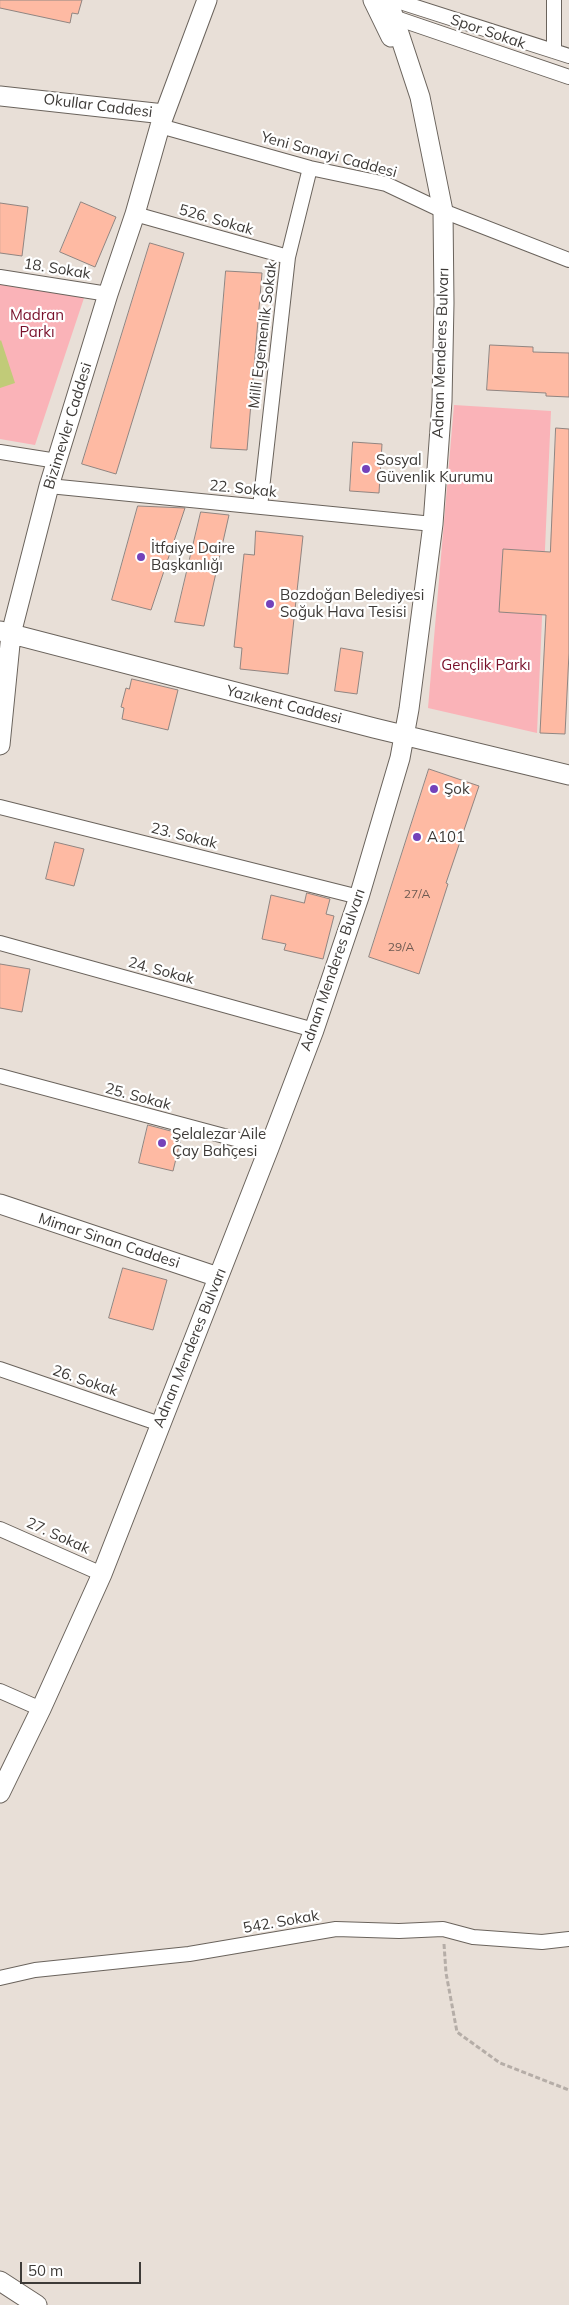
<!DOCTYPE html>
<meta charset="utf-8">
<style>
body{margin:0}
#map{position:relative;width:569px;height:2305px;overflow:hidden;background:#e8dfd7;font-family:Mulish,sans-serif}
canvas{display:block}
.scale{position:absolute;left:20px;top:2262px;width:121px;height:22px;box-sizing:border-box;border:2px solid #3d3a37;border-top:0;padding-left:6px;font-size:15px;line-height:18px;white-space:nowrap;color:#3d3a37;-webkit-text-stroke:4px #fff;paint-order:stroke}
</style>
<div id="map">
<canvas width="569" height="2305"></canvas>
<div class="scale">50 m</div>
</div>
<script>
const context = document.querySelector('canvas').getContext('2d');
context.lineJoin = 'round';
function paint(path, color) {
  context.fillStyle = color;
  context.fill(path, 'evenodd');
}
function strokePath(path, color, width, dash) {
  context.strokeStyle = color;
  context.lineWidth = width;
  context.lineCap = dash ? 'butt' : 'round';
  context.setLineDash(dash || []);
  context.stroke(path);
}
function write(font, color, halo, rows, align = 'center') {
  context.font = font + ' Mulish,sans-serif';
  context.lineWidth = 4.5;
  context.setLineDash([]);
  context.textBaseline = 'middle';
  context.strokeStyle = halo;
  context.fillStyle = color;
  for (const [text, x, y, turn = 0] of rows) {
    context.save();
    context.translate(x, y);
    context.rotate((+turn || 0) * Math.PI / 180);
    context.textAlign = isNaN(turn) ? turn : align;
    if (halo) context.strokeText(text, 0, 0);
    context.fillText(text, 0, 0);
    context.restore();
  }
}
paint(new Path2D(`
 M0 281 85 295 35 445 0 439Z
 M454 405 551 411 537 733 428 708Z`), '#fab3b8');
paint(new Path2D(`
 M1 340 15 383 0 388V341Z`), '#c1cb78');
const building = new Path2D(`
 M0 0H82L78 14 72 13 70 23 0 8Z
 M81 202 116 217 95 267 60 252Z
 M0 203 28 207 22 256 0 253Z
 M150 243 184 253 116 474 82 464Z
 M226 271 262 273 247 450 211 448Z
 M490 345 533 347V352L569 353V397L546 396V393L487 390Z
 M556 428 569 429V653L565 734 540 733 546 615 499 612 503 549 550 552Z
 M353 442 382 444 379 493 350 491Z
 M138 506 185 508 151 610 112 600Z
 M201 512 229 515 204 626 175 622Z
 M256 531 303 536 288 674 240 669 242 648 234 647 244 554 254 555Z
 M341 648 363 652 357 694 335 691Z
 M132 679 178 690 168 730 122 719 124 708 121 707 126 688 129 689Z
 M429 769 479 786 446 883 448 884 419 974 369 957Z
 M55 842 84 849 74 886 46 879Z
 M307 893 330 899 326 914 334 916 323 959 284 950 286 944 262 939 271 895 304 903Z
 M0 964 30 969 22 1012 0 1008Z
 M148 1125 182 1134 173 1171 139 1163Z
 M123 1268 167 1280 153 1330 109 1318Z`);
paint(building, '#febaa3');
strokePath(building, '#908581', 1);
const street = new Path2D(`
 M394 0 569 56
 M396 18 569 77
 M554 51V0
 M160 126 310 168 386 184 443 211 569 260
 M135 214 288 257
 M0 277 108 294
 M0 452 57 461
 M49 486 433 524
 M260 507 288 257 310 168
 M0 807 359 897
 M0 943 314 1030
 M0 1076 269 1148
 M0 1369 160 1424
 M0 1529 102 1574
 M0 1691 41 1709
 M0 1978 35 1970 189 1954 336 1929 399 1931 443 1929 473 1937 542 1942 569 1939`);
const secondary = new Path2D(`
 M373 0 391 37
 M0 96 164 114
 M0 631 374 728 569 775
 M0 745 11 634 49 486 108 294 135 214 160 126 207 0
 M0 1204 218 1277
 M0 1793 41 1709 102 1574 269 1148 314 1030 359 897 400 758 409 709 433 524 442 401 444 303 443 211 420 97 388 0
 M0 2281 37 2305`);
strokePath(street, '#6a635c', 16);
strokePath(secondary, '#6a635c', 21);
strokePath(new Path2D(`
 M444 1944 446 1973 457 2032 500 2063 569 2090`), '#b5ada7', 3, [5, 2.5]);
strokePath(street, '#fff', 14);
strokePath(secondary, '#fff', 19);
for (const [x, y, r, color] of [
 [366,469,5,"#7442ba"],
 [141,557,5,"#7442ba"],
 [270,604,5,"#7442ba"],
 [434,789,5,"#7442ba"],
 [417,837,5,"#7442ba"],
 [162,1143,5,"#7442ba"]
]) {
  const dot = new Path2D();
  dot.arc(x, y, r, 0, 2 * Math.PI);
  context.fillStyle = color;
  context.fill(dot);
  strokePath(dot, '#fff', 2);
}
write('12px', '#6d5a52', null, [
 ["27/A",417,894],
 ["29/A",401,947]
]);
write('15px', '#3d3a37', '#fff', [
 ["Spor Sokak",488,32,19],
 ["Okullar Caddesi",98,106,7],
 ["Yeni Sanayi Caddesi",329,155,15],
 ["526. Sokak",216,220,16],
 ["18. Sokak",57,269,9],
 ["Milli Egemenlik Sokak",263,335,-83],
 ["Adnan Menderes Bulvarı",441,353,-88],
 ["Bizimevler Caddesi",68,426,-73],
 ["22. Sokak",243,489,6],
 ["Yazıkent Caddesi",284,705,14],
 ["23. Sokak",184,836,14],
 ["Adnan Menderes Bulvarı",333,970,-71],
 ["24. Sokak",161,971,15],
 ["25. Sokak",138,1097,15],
 ["Mimar Sinan Caddesi",109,1241,18],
 ["Adnan Menderes Bulvarı",190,1348,-68],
 ["26. Sokak",85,1381,19],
 ["27. Sokak",58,1536,24],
 ["542. Sokak",281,1922,-10]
]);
write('15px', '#79112b', '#fff', [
 ["Madran",37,315],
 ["Parkı",37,332],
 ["Gençlik Parkı",486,665]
]);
write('15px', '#3d3a37', '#fff', [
 ["Sosyal",376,460],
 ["Güvenlik Kurumu",376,477],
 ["İtfaiye Daire",151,548],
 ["Başkanlığı",151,565],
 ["Bozdoğan Belediyesi",280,595],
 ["Soğuk Hava Tesisi",280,612],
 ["Şok",444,789],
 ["A101",427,837],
 ["Şelalezar Aile",172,1134],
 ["Çay Bahçesi",172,1151]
], 'left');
</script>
